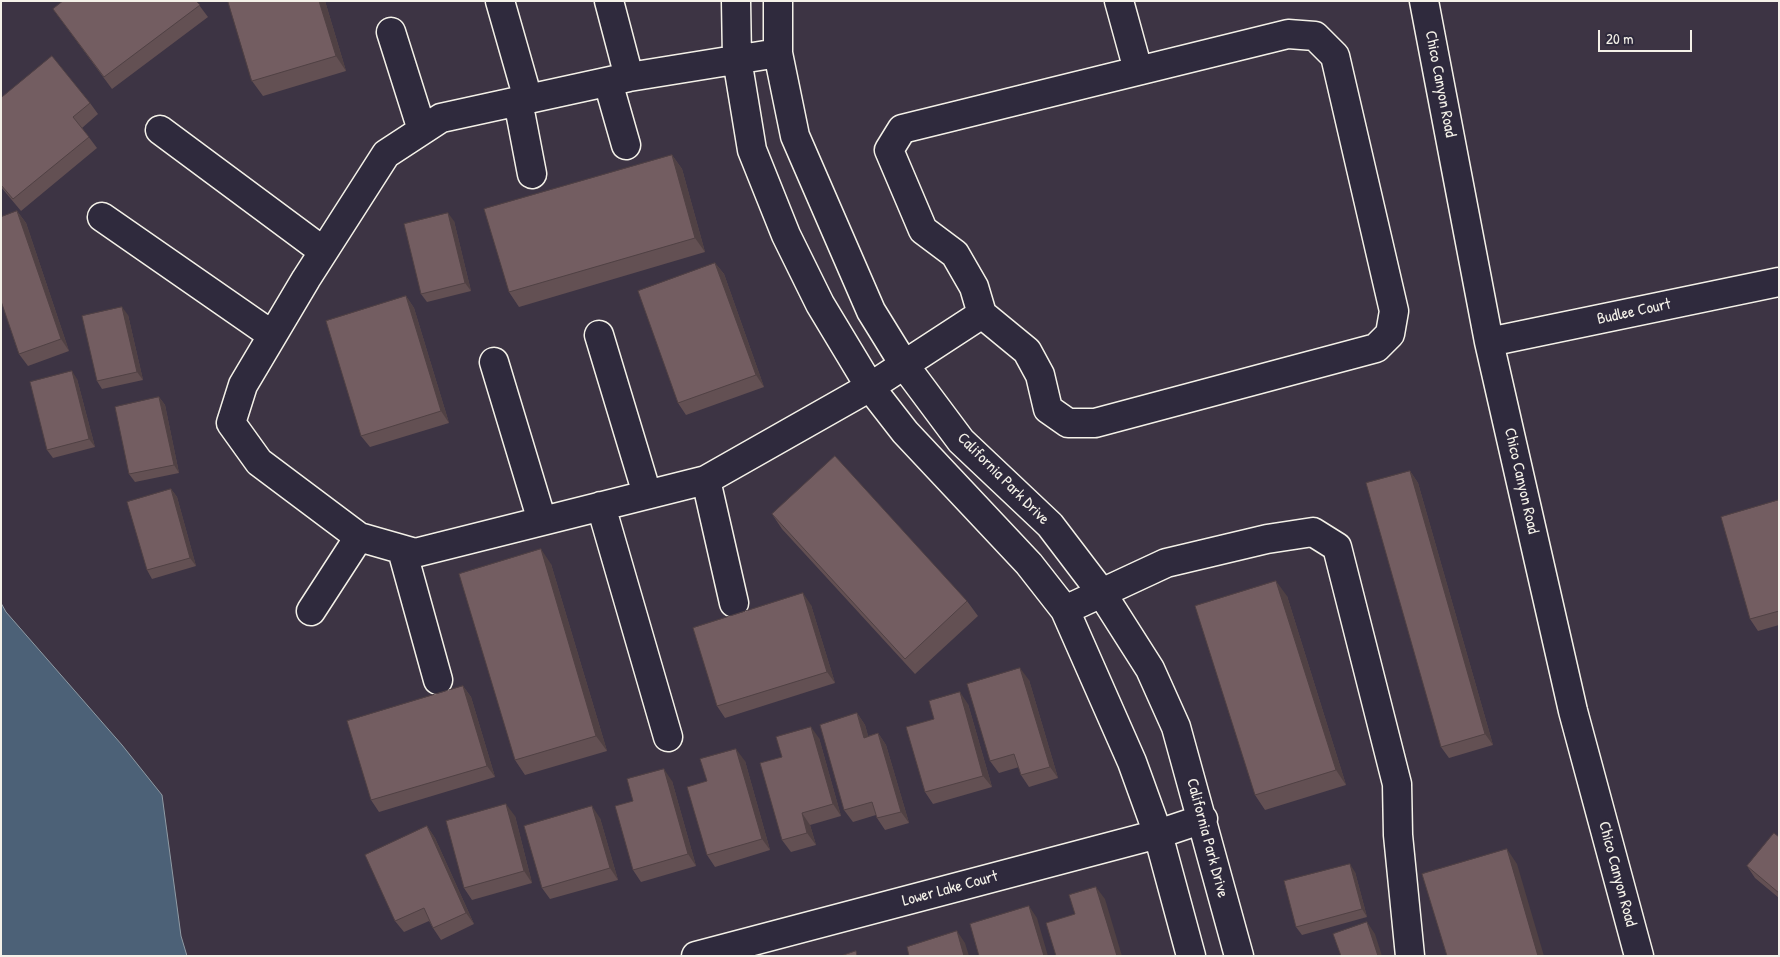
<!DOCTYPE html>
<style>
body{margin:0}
#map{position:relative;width:1780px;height:957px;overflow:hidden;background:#3d3444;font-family:"Patrick Hand",sans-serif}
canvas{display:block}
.frame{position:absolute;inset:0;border:2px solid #f4f1e8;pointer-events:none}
.scale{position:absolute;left:1598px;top:30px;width:94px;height:22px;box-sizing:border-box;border:2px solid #f4f1e8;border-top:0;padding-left:6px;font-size:15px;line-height:18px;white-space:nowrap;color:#f4f1e8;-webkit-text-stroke:4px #2f2a3d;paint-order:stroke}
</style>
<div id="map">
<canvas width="1780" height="957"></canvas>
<div class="frame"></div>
<div class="scale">20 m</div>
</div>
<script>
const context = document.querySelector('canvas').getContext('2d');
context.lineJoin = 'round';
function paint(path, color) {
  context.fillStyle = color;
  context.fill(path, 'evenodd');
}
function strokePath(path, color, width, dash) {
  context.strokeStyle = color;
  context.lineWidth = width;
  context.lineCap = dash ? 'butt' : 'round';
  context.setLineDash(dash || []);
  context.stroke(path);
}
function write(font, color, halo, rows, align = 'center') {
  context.font = font + ' "Patrick Hand",sans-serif';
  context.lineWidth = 4.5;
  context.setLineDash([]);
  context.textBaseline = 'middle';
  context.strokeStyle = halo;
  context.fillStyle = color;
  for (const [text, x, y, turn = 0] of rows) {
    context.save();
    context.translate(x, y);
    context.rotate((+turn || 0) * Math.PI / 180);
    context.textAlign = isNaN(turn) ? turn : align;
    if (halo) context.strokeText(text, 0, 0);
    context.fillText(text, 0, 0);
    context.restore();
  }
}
const water = new Path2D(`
 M1 603 6 612 122 745 162 795 181 936 187 956H1Z`);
paint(water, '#4c6177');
strokePath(water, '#8f9ba4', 1);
const minor = new Path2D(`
 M500 1 528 99
 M609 1 629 77
 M736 1 737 59 752 150 786 235 820 304 870 387 905 432 1029 564 1065 610 1132 762 1158 834 1191 956
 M778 1V53L795 136 871 311 905 366 961 441 1050 525 1101 592 1150 669 1176 727 1239 956
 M1119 1 1138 70
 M1424 1 1489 342 1573 711 1639 956
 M391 32 422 130
 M778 53 629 77 441 118 386 154 306 279 243 385 231 423 259 462 359 537 415 553 706 480 870 387 982 314 974 287 955 254 923 230 889 150 902 129 1288 34 1315 36 1335 56 1394 311 1390 334 1376 348 1095 423H1068L1048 409 1040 375 1027 351 982 314
 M608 82 626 145
 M518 101 532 174
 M160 130 323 251
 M102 217 272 335
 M599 335 647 494
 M1489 342 1779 282
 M494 362 542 521
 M706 480 734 603
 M601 506 668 737
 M402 550 438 680
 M1065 610 1166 563 1267 539 1313 532 1337 547 1397 784 1398 835 1410 956
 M311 611 359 537
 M696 956 1158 834 1203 819`);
strokePath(minor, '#f4f1e8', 31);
strokePath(minor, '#2f2a3d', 28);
paint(new Path2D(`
 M196 1 208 17 112 89 53 9Z
 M228 1H325L346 71 263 96 252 81Z
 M1 98 90 103 98 114 82 128 97 148 21 211 1 187Z
 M672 155 682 169 705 252 519 307 509 292Z
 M17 211 26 223 69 351 28 366 19 354Z
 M454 221 471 291 427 302 421 294Z
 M715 263 724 274 764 387 686 415 678 403Z
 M406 296 414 308 449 423 370 447 361 436Z
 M128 315 143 380 102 389 97 381Z
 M77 379 95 447 53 458 47 450Z
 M159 397 165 405 179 473 135 482 129 474Z
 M1410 471 1418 483 1493 745 1449 758 1441 747Z
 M171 489 177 497 196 566 152 579 147 570Z
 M1779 500V625L1758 631 1750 619Z
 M772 514 967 601 978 616 915 674 782 529Z
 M551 564 607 751 525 775 515 760Z
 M1287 596 1346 785 1265 810 1255 795Z
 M811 605 835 683 725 718 717 706Z
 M1029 680 1058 778 1029 787 1021 775 1019 767 999 773 990 761Z
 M463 686 471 697 495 777 379 812 371 800Z
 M968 704 992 787 933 804 925 792 934 719Z
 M857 713 865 725 868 736 878 733 886 745 909 823 885 830 877 818 876 815 853 822 844 810Z
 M819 738 841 816 810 825 816 845 791 852 782 840V757Z
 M745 761 770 850 715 867 707 855V781Z
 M672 781 696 866 641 882 633 870V801Z
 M515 816 532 883 472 900 464 888Z
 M600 818 618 880 550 899 542 888Z
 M427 826 435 838 474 924 441 940 433 928 429 921 404 932 395 921Z
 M1779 837V898L1755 878 1747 866Z
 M1355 872 1367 917 1302 935 1296 927Z`), '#635053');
paint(new Path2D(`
 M319 1H325L346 71 336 56Z
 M672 155 682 169 705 252 695 238Z
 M17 211 26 223 69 351 61 339Z
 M448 213 454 221 471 291 465 283Z
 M715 263 724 274 764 387 756 375Z
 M406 296 414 308 449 423 441 411Z
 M122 307 128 315 143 380 137 372Z
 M72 371 77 379 95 447 89 439Z
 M159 397 165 405 179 473 174 465Z
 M1410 471 1418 483 1493 745 1485 734Z
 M171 489 177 497 196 566 190 558Z
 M541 549 551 564 607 751 596 736Z
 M1276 581 1287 596 1346 785 1336 770Z
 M803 593 811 605 835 683 827 672Z
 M1020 668 1029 680 1058 778 1050 767Z
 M463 686 471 697 495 777 487 766Z
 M960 692 968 704 992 787 983 776Z
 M857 713 865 725 872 749 864 738Z
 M811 727 819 738 841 816 833 804Z
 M878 733 886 745 909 823 901 812Z
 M736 749 745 761 770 850 762 839Z
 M664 769 672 781 696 866 688 854Z
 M506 804 515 816 532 883 524 871Z
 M592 806 600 818 618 880 610 868Z
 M802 813 810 825 816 845 807 833Z
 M427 826 435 838 474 924 466 913Z
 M1507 849 1517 864 1544 956H1538Z
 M1350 864 1355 872 1367 917 1362 909Z
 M1096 887 1105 899 1122 956H1117Z
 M1029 906 1037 918 1048 956H1044Z
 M1367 922 1375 934 1382 956H1378Z
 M957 931 965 943 969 956H964Z`), '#504144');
const building = new Path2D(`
 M63 1H196L200 5 104 77 53 9Z
 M228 1H319L336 56 252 81Z
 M52 56 90 103 73 117 89 137 13 199 1 185V98Z
 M672 155 695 238 509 292 484 209Z
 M17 211 61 339 19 354 1 301V217Z
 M448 213 465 283 421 294 404 224Z
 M715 263 756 375 678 403 638 291Z
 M406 296 441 411 361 436 326 321Z
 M122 307 137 372 97 381 82 316Z
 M72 371 89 439 47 450 30 382Z
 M159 397 174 465 129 474 115 407Z
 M835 456 967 601 905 659 772 514Z
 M1410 471 1485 734 1441 747 1366 483Z
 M171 489 190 558 147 570 127 502Z
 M1779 500V611L1750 619 1721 517Z
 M541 549 596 736 515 760 459 574Z
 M1276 581 1336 770 1255 795 1195 606Z
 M803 593 827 672 717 706 693 628Z
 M1020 668 1050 767 1021 775 1014 754 990 761 967 684Z
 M463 686 487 766 371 800 347 721Z
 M960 692 983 776 925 792 906 727 934 719 929 701Z
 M857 713 864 738 878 733 901 812 877 818 872 802 844 810 820 725Z
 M811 727 833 804 802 813 807 833 782 840 760 763 782 757 776 737Z
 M736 749 762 839 707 855 687 787 707 781 700 759Z
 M664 769 688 854 633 870 615 806 633 801 627 779Z
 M506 804 524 871 464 888 446 821Z
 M592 806 610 868 542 888 524 826Z
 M427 826 466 913 433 928 424 908 395 921 365 855Z
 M1774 833 1779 837V893L1747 866Z
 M1507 849 1538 956H1447L1422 874Z
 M1350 864 1362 909 1296 927 1284 881Z
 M1096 887 1117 956H1056L1046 923 1075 914 1069 895Z
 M1029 906 1044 956H979L970 924Z
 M1367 922 1378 956H1341L1333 934Z
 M957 931 964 956H909L907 947Z
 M856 951 857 956H841Z`);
paint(building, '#735d61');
strokePath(building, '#504144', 1);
write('16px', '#f4f1e8', '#2f2a3d', [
 ["Chico Canyon Road",1440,84,79],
 ["Budlee Court",1634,312,-12],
 ["California Park Drive",1003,479,45],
 ["Chico Canyon Road",1521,481,77],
 ["California Park Drive",1207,838,75],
 ["Chico Canyon Road",1617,874,75],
 ["Lower Lake Court",950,889,-15]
]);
</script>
